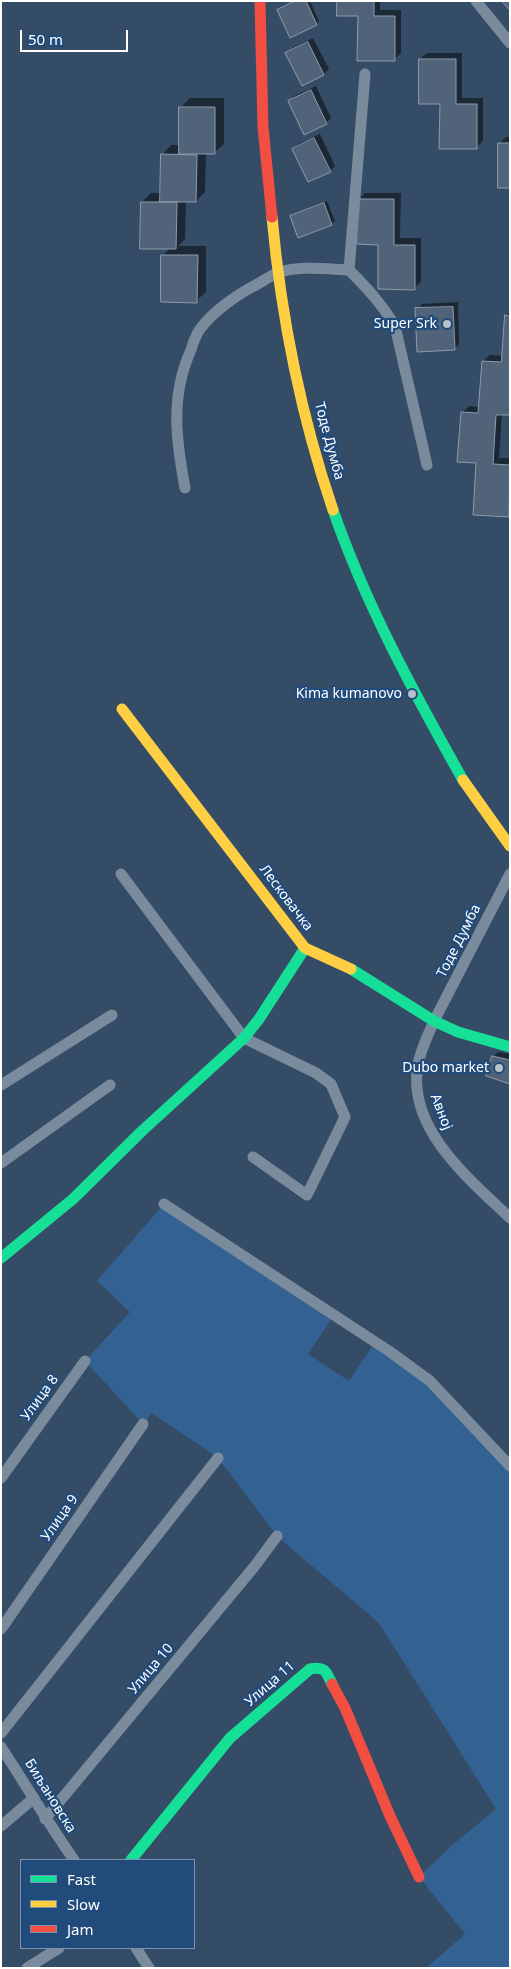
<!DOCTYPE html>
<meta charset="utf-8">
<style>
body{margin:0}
#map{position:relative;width:511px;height:1969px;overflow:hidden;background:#354c66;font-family:"Noto Sans",sans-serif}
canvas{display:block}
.frame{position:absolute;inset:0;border:2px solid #fff;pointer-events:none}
.legend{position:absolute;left:20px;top:1859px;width:175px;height:90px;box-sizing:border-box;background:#204b7b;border:1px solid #7993b0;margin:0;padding:6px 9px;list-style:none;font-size:15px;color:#fff}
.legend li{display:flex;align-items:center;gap:10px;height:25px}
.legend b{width:25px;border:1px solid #7993b0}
.scale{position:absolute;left:20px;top:30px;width:108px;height:22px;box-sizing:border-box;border:2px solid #fff;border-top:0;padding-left:6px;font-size:15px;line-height:18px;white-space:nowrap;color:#fff;-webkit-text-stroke:4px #204b7b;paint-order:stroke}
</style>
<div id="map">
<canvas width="511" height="1969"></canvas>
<div class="frame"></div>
<ul class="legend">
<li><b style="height:6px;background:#16e098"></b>Fast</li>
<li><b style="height:6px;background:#ffcf43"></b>Slow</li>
<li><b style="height:6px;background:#f24e42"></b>Jam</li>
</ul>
<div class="scale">50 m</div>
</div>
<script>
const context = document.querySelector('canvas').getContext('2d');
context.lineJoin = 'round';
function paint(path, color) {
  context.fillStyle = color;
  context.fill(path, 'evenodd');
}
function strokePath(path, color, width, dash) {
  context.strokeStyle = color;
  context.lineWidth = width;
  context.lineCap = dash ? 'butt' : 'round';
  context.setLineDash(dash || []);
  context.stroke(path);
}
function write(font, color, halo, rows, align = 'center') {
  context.font = font + ' "Noto Sans",sans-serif';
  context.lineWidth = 4.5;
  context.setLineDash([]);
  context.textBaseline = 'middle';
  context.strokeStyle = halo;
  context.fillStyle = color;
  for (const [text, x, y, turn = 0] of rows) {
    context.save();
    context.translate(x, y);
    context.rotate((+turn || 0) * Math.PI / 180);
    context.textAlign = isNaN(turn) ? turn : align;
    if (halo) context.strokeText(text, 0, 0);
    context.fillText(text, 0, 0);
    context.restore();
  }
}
paint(new Path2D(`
 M164 1204 334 1315 308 1354 349 1381 375 1342 431 1382 510 1467V1968H426L465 1934 419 1877 449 1848 496 1809 379 1623 277 1536 218 1458 152 1413 143 1424 85 1361 130 1312 97 1281Z`), '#336292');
paint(new Path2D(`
 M294 1H310L319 21 316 24 278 10Z
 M338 1H380V10H401V53L394 60 359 15Z
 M313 38 329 69 324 74 287 53 292 48Z
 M427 53H462V98H483V141L476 148 441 103 420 59Z
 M316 86 331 118 326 123 289 101 294 96Z
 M190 98H224V144L214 153H206L205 192 196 201H186L185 239 178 246H206V292L196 301 163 255 170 248 142 202 151 193H162V155L171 145H180L181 107Z
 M320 134 335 166 330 171 293 149 298 144Z
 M506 137H510V187L499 144Z
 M365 193H401L400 238H421V282L414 288 379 243 358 200Z
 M327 201 335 221 331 224 291 217 294 214Z
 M458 302 459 344 454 349 417 309 422 304Z
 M510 312V414H502L499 458H510L508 516 478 462 462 413 469 406 480 407 483 361 490 355 503 356 506 316Z
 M498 1052 510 1054V1082L493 1057Z`), '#0007');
const building = new Path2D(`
 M295 1H306L317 25 290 38 277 10Z
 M337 1H374V16H395V61H357L358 16H337Z
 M502 1H510V10Z
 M308 42 324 75 302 86 285 53Z
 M419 59H456V104H477V149H439L440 104H419Z
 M311 90 327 124 304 135 288 101Z
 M179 107H215V154H179Z
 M314 138 331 172 308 182 292 149Z
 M498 143H510V188H498Z
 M161 154 197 155 196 202H160Z
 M357 199H394V245H415V290L378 289V245L357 244Z
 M141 202H177L176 249H140Z
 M324 203 332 225 298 238 290 216Z
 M161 255H198L197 303 161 302Z
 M453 307 455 350 417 352 415 308Z
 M505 315 510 316V415H496L493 464 510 465 509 517 473 515 476 463 457 462 461 412 478 413 482 361 501 362Z
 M492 1056 510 1060V1084L486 1076Z`);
paint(building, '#506378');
strokePath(building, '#8d9cac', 1);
strokePath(new Path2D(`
 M476 1 510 43
 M349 270 365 74
 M185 488C176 440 170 396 191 350 193 343 196 335 200 329 213 312 231 299 250 288 259 284 268 277 277 273 299 265 326 269 349 270 367 288 382 304 395 326L427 465
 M121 874 244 1038 316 1073 331 1084 345 1117 307 1195 253 1157
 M510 874 434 1021C428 1035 421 1049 418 1064 406 1128 469 1179 510 1218
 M1 1085 112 1015
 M1 1163 110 1085
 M164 1204 389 1351 430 1381 510 1466
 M1 1478 85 1361
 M1 1629 143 1424
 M1 1733 218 1458
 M1 1747C26 1785 48 1823 74 1860
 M45 1819 254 1567 277 1536
 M1 1826 34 1798
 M136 1948 149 1968
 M27 1968 59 1948`), '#798b9d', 11);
strokePath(new Path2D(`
 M333 510C366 605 414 693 463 780
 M351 969 434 1021 458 1032 510 1047
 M1 1258 73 1199 143 1130 244 1038 259 1019 305 948
 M131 1860 230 1738 310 1669C326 1666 326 1672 332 1684`), '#16e098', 11);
strokePath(new Path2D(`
 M272 217C281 316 301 416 333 510
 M122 709 305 948 351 969
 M463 780 510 846`), '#ffcf43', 11);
strokePath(new Path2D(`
 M260 1 263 127 272 217
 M332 1684 345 1708 390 1816 419 1877`), '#f24e42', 11);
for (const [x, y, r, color] of [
 [447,324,5,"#b8c0c9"],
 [412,694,5,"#b8c0c9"],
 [499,1068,5,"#b8c0c9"]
]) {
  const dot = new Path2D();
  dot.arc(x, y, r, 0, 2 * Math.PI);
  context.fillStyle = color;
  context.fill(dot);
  strokePath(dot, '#204b7b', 2);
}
write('14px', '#fff', '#204b7b', [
 ["Super Srk",437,324],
 ["Kima kumanovo",402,694],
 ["Dubo market",489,1068]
], 'right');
write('14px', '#fff', '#204b7b', [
 ["Тоде Думба",329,441,75],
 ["Лесковачка",286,898,53],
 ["Тоде Думба",459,941,-63],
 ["Авној",441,1112,69],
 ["Улица 8",40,1398,-54],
 ["Улица 9",60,1518,-55],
 ["Улица 10",151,1669,-50],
 ["Улица 11",270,1684,-41],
 ["Биљановска",50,1796,58]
]);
</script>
